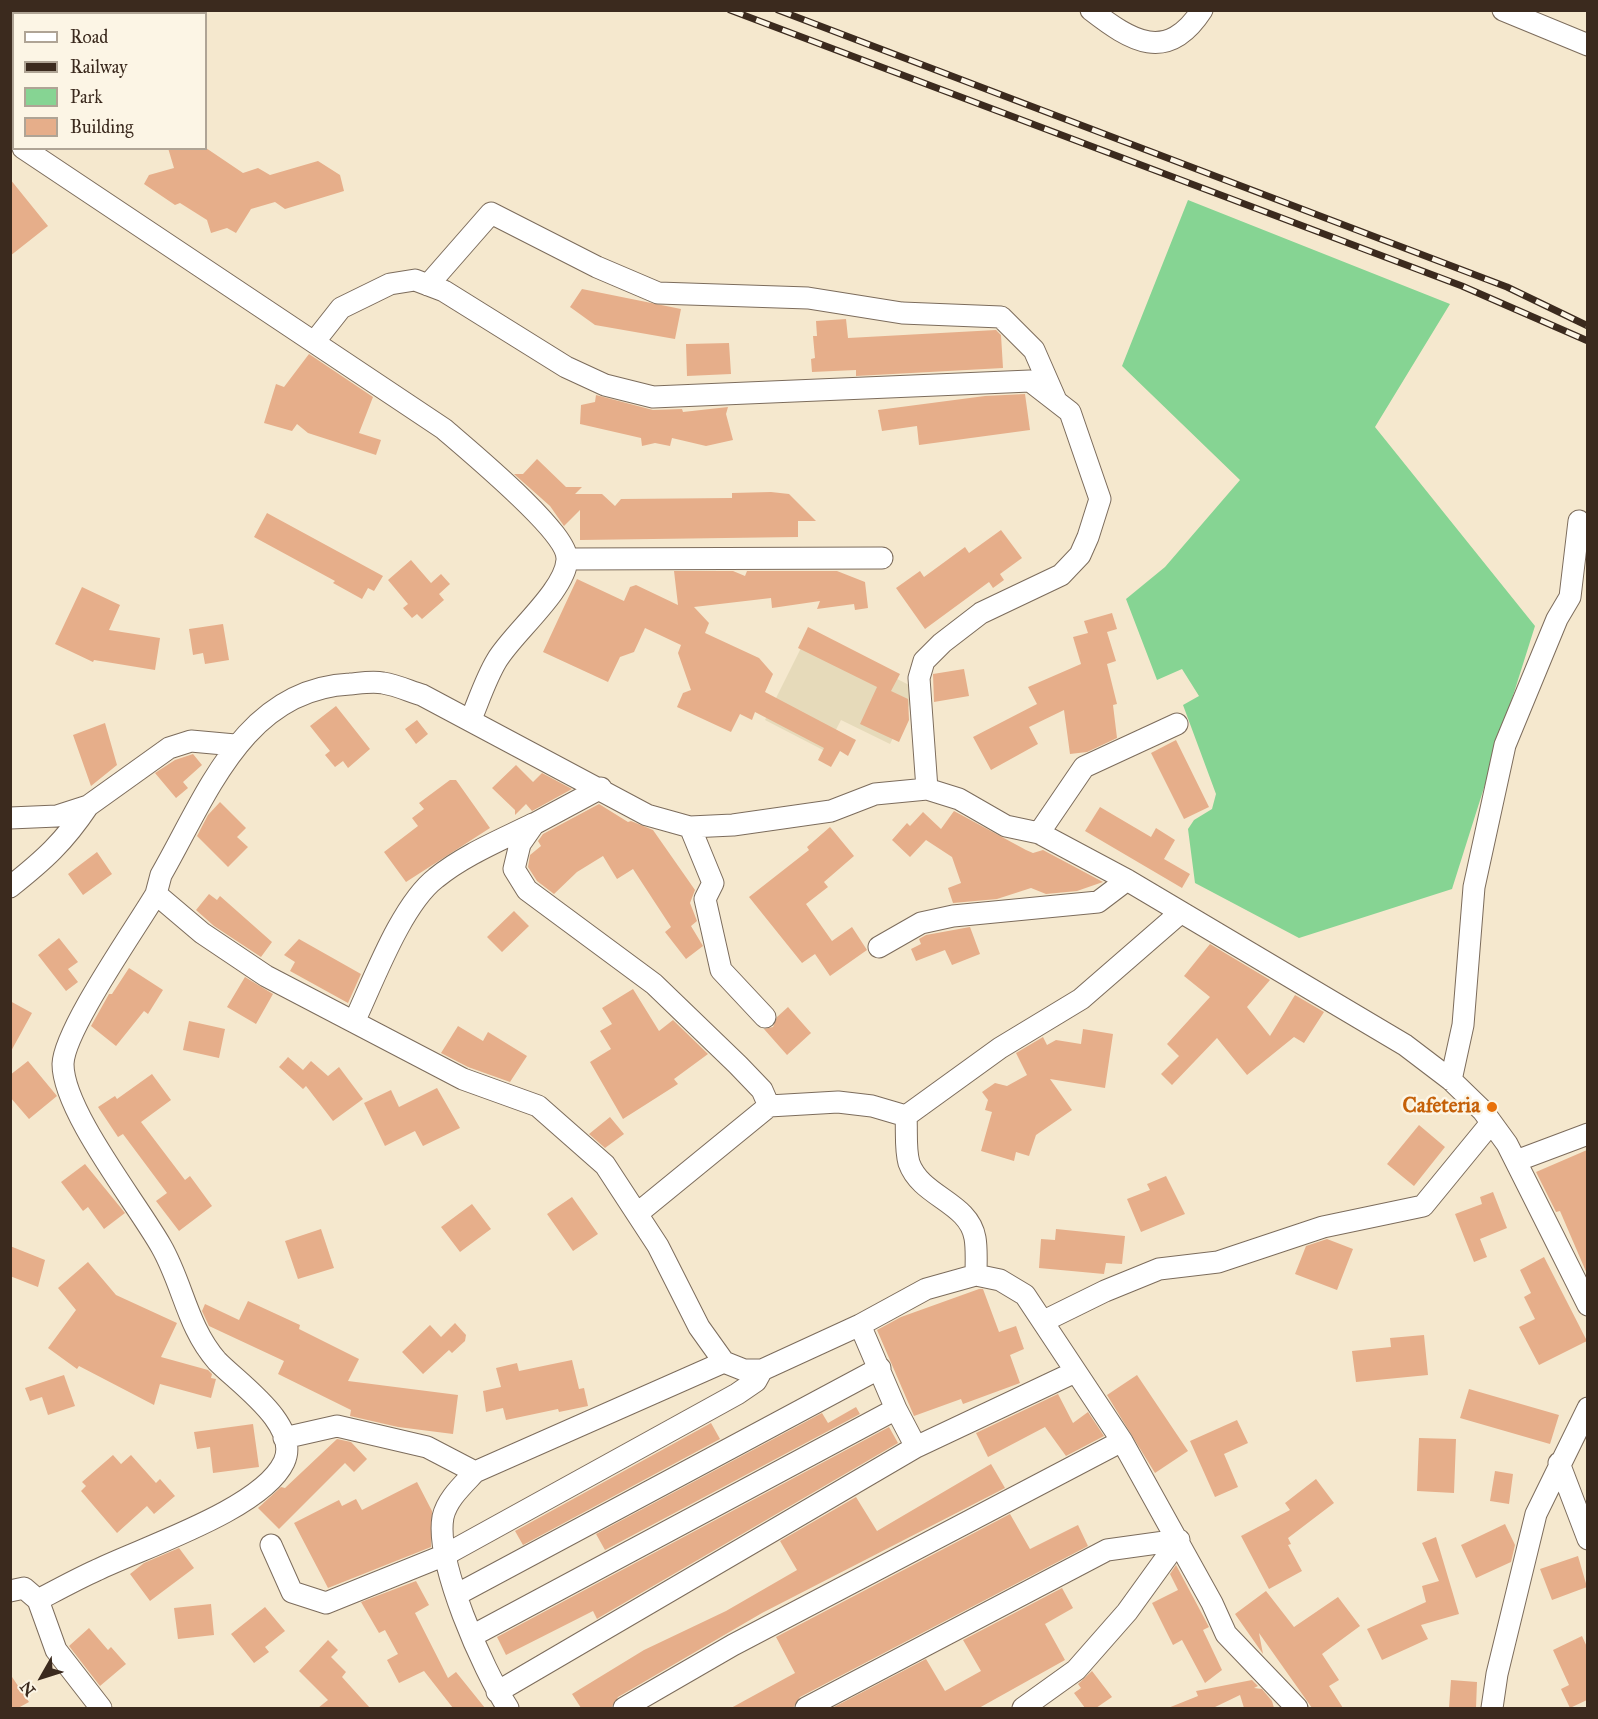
<!DOCTYPE html>
<style>
body{margin:0}
#map{position:relative;width:1598px;height:1719px;overflow:hidden;background:#f5e8ce;font-family:"IM FELL Great Primer",serif}
canvas{display:block}
.frame{position:absolute;inset:0;border:12px solid #3b2a1e;pointer-events:none}
.legend{position:absolute;left:12px;top:12px;width:195px;height:138px;box-sizing:border-box;background:#fcf5e5;border:2px solid #afa495;margin:0;padding:8px 10px;list-style:none;font-size:18px;color:#3b2a1e}
.legend li{display:flex;align-items:center;gap:12px;height:30px}
.legend b{width:30px;border:2px solid #afa495}
.north{position:absolute;left:12px;top:1647px;width:60px;height:60px;-webkit-text-stroke:4px #fcf5e5;paint-order:stroke;rotate:231deg;font-size:16px;font-weight:700;line-height:24px;text-align:center;color:#3b2a1e}
.north::after{content:'';display:block;margin:auto;width:21px;height:27px;background:#3b2a1e;clip-path:polygon(50% 0,100% 100%,50% 72%,0 100%)}
</style>
<div id="map">
<canvas width="1598" height="1719"></canvas>
<div class="frame"></div>
<ul class="legend">
<li><b style="height:8px;background:#fff"></b>Road</li>
<li><b style="height:8px;background:#3b2a1e"></b>Railway</li>
<li><b style="height:16px;background:#86d493"></b>Park</li>
<li><b style="height:16px;background:#e6ae8a"></b>Building</li>
</ul>
<div class="north">N</div>
</div>
<script>
const context = document.querySelector('canvas').getContext('2d');
context.lineJoin = 'round';
function paint(path, color) {
  context.fillStyle = color;
  context.fill(path, 'evenodd');
}
function strokePath(path, color, width, dash) {
  context.strokeStyle = color;
  context.lineWidth = width;
  context.lineCap = dash ? 'butt' : 'round';
  context.setLineDash(dash || []);
  context.stroke(path);
}
function write(font, color, halo, rows, align = 'center') {
  context.font = font + ' "IM FELL Great Primer",serif';
  context.lineWidth = 5;
  context.setLineDash([]);
  context.textBaseline = 'middle';
  context.strokeStyle = halo;
  context.fillStyle = color;
  for (const [text, x, y, turn = 0] of rows) {
    context.save();
    context.translate(x, y);
    context.rotate((+turn || 0) * Math.PI / 180);
    context.textAlign = isNaN(turn) ? turn : align;
    if (halo) context.strokeText(text, 0, 0);
    context.fillText(text, 0, 0);
    context.restore();
  }
}
paint(new Path2D(`
 M808 634 917 689 890 744 841 720 825 751 765 720Z`), '#e6daba');
paint(new Path2D(`
 M1188 200 1450 304 1375 427 1535 626 1452 889 1299 938 1195 883 1188 829 1194 820 1212 809 1216 794 1183 705 1199 696 1182 669 1157 680 1126 599 1165 567 1240 480 1122 366Z`), '#86d493');
paint(new Path2D(`
 M168 148H206L243 173 258 168 270 175 318 161 340 175 344 191 285 209 275 202 251 209 236 233 227 228 211 233 207 220 180 203 175 205 144 184 149 175 174 168Z
 M10 179 48 226 10 256Z
 M582 289 681 309 675 339 595 325 570 307Z
 M846 319 848 338 996 330 1001 335 1003 368 856 376V370L812 372 811 359 815 358 813 336H817L816 321Z
 M729 343 731 374 687 376 686 344Z
 M309 354 373 397 359 433 381 440 376 455 308 433 297 424 292 431 264 423 276 384 284 387Z
 M1025 394 1030 430 919 445 917 426 882 431 878 410 985 396Z
 M596 395 653 410 682 409 683 412 728 407 726 414 733 440 706 446 672 438 670 446 655 443 642 446 641 438 580 424 581 405 595 402Z
 M537 459 566 487H582L575 494H602L615 506 621 499 732 498V493L771 492 789 494 816 521H798V537L580 540V510L564 526 550 506 514 474H523Z
 M267 513 383 576 374 591 368 588 362 599 333 583 335 581 254 537Z
 M1001 530 1022 558 1000 574 1004 580 993 588 989 582 925 629 896 588 920 571 924 577 965 547 969 553Z
 M411 560 431 583 441 574 450 584 439 594 444 600 422 619 417 614 412 618 403 608 408 604 388 580Z
 M674 571H733L745 576 747 571H837L865 582 868 608 855 610 854 604 817 609 820 601 772 608 771 598 694 607 709 623 705 633 759 658 773 674 765 692 856 740 848 756 840 751 831 767 818 760 824 748 755 712 752 720 740 714 731 732 677 707 683 693 691 690 678 653 681 645 645 628 634 652 620 657 608 682 543 652 577 579 624 601 630 587 636 585 678 605Z
 M82 587 120 605 109 630 160 638 155 670 94 660 93 662 55 644Z
 M1112 613 1117 629 1107 632 1116 661 1107 664 1117 704 1113 705 1117 738 1087 752 1070 754 1064 710 1029 727 1038 744 991 770 973 737 1037 704 1028 687 1081 664 1073 637 1088 633 1084 621Z
 M223 624 229 660 205 664 203 653 193 655 189 629Z
 M808 627 900 674 891 691 908 699 909 720 899 742 860 724 877 687 798 648Z
 M964 669 969 696 934 702 933 674Z
 M336 706 370 749 348 768 343 761 335 767 325 755 330 751 310 726Z
 M417 720 428 734 416 744 405 729Z
 M105 723 117 765 91 786 73 735Z
 M1176 740 1209 807 1184 819 1151 753Z
 M193 754 202 765 183 782 188 788 176 798 155 773 175 760Z
 M516 765 533 782 542 773 572 789 532 811 526 804 515 815V810L492 788Z
 M450 780H456L490 828 406 882 384 852 418 826 412 818 424 809 419 803Z
 M220 802 246 828 237 837 248 847 228 867 197 836 208 815Z
 M599 804 628 822 631 821 653 830 695 890 690 903 697 921 691 926 703 946 686 959 665 932 671 927 633 869 617 879 603 856 577 872 554 894 537 881 528 867 530 855 541 846 538 841 543 834Z
 M1100 807 1151 837 1156 828 1175 840 1164 859 1190 874 1182 888 1085 831Z
 M954 811 1026 850 1033 853 1043 850 1103 882 1077 891 1046 894 1031 888 997 899 953 903 948 888 961 883 952 857 926 840 910 857 892 840 907 823 910 826 923 812 941 829Z
 M830 827 854 856 824 882 828 887 806 904 832 941 852 927 867 950 830 976 815 954 802 963 749 897 809 850 807 847Z
 M97 852 112 874 83 895 68 874Z
 M209 894 217 900 220 896 272 942 261 957 214 926 196 910Z
 M514 911 529 926 502 952 487 937Z
 M970 927 980 954 952 965 945 950 916 961 911 949 921 944 919 939 926 935Z
 M59 938 78 962 68 969 78 982 66 991 38 955Z
 M299 939 361 974 348 1003 290 971 295 962 284 955Z
 M1210 944 1270 980 1247 1007 1270 1036 1295 995 1324 1012 1304 1043 1294 1037 1247 1075 1217 1038 1172 1085 1161 1074 1179 1056 1167 1044 1210 997 1184 976Z
 M129 968 163 990 148 1014 144 1011 116 1046 91 1026 109 994H112Z
 M245 977 273 994 256 1024 227 1007Z
 M633 989 659 1031 673 1020 708 1054 674 1079 678 1084 623 1119 590 1062 611 1049 600 1031 612 1024 602 1008Z
 M10 1001 32 1013 10 1053Z
 M788 1007 811 1033 787 1055 764 1029 773 1027 777 1017Z
 M189 1021 225 1029 219 1058 183 1050Z
 M458 1026 483 1041 488 1032 527 1056 510 1082 468 1067 441 1053Z
 M1083 1029 1113 1034 1105 1088 1050 1079 1072 1110 1036 1135 1029 1156 1016 1152 1014 1161 981 1151 992 1112 985 1110 988 1100 982 1092 995 1083 1007 1086 1027 1075 1016 1053 1043 1037 1047 1045 1056 1040 1081 1044Z
 M288 1057 303 1070 311 1061 328 1076 339 1067 363 1099 333 1121 306 1086 303 1089 279 1067Z
 M28 1061 57 1096 29 1119 10 1097V1075Z
 M152 1074 171 1100 141 1122 185 1180 190 1176 212 1206 179 1231 156 1201 167 1193 123 1134 118 1137 98 1107 115 1096 117 1099Z
 M437 1088 460 1128 423 1146 415 1131 385 1146 364 1103 391 1090 399 1107Z
 M610 1117 624 1134 605 1148 589 1134Z
 M1419 1125 1445 1147 1414 1186 1387 1164Z
 M1587 1150V1274L1560 1211 1556 1212 1536 1172Z
 M85 1164 125 1213 104 1229 88 1207 83 1211 61 1182Z
 M1166 1176 1185 1214 1141 1232 1127 1199 1150 1190 1147 1184Z
 M1493 1192 1507 1228 1480 1239 1487 1257 1474 1262 1455 1214 1482 1204 1480 1197Z
 M572 1197 598 1234 573 1251 547 1214Z
 M472 1204 491 1229 460 1252 441 1227Z
 M321 1229 334 1268 298 1279 285 1241Z
 M1056 1229 1125 1236 1122 1264 1106 1263 1104 1274 1039 1268 1041 1239 1055 1240Z
 M1327 1239 1353 1249 1337 1290 1295 1274 1306 1246Z
 M10 1246 45 1260 38 1287 10 1276Z
 M1544 1257 1587 1341 1539 1365 1519 1327 1535 1319 1524 1297 1531 1293 1520 1270Z
 M88 1262 116 1295 177 1323 161 1357 208 1370 212 1374 211 1378 216 1379 211 1398 160 1384 154 1405 79 1366 77 1369 48 1348 76 1310 58 1288Z
 M979 1289H983L999 1332 1016 1326 1024 1349 1010 1355 1020 1383 963 1404 961 1399 914 1416 877 1330 901 1317Z
 M248 1301 300 1325 299 1329 359 1359 348 1381 458 1395 453 1434 398 1427 350 1416 351 1410 278 1374 284 1361 209 1326 202 1311 205 1304 239 1320Z
 M455 1323 466 1335 465 1341 452 1353 449 1350 423 1374 402 1352 430 1325 441 1337Z
 M1424 1335 1428 1375 1356 1382 1352 1351 1391 1347 1390 1338Z
 M572 1360 579 1389 584 1388 588 1406 559 1412 558 1409 506 1420 503 1408 486 1412 483 1391 501 1387 496 1368 517 1363 519 1371Z
 M64 1375 75 1406 48 1415 42 1397 30 1401 25 1388Z
 M1137 1375 1188 1451 1155 1473 1107 1395Z
 M1469 1389 1559 1415 1550 1444 1460 1418Z
 M1058 1394 1073 1423 1088 1412 1104 1436 1066 1456 1045 1427 988 1457 976 1433Z
 M856 1407 860 1414 605 1550 596 1534 822 1413 828 1423Z
 M1237 1420 1248 1443 1224 1454 1238 1487 1215 1497 1190 1441Z
 M711 1423 720 1439 523 1545 515 1531Z
 M253 1424 259 1467 213 1473 210 1447 197 1449 194 1432Z
 M889 1427 898 1443 600 1617 597 1619 593 1611 506 1655 497 1637Z
 M1419 1438 1456 1439 1454 1493 1417 1491Z
 M337 1439 351 1442 367 1459 354 1472 345 1463 279 1529 258 1508 281 1487 285 1488Z
 M113 1455 121 1464 131 1455 156 1483 160 1479 175 1496 154 1514 147 1506 117 1533 81 1491 86 1486 82 1482Z
 M991 1464 1005 1488 762 1613 618 1697 611 1708H581L572 1694 644 1650 726 1611 797 1570 780 1541 856 1497 877 1531Z
 M1495 1471 1513 1474 1509 1504 1490 1501Z
 M1316 1479 1334 1503 1288 1538 1291 1544 1288 1545 1302 1571 1269 1589 1241 1536 1290 1510 1285 1503Z
 M417 1482 432 1511 431 1547 328 1588 294 1523 339 1500 342 1506 356 1499 362 1510Z
 M1010 1514 1030 1549 1078 1525 1088 1546 800 1697 793 1708H731L795 1673 776 1637Z
 M1505 1524 1515 1545 1511 1562 1476 1578 1461 1545Z
 M1436 1537 1459 1614 1421 1625 1428 1639 1382 1660 1367 1629 1426 1602 1422 1586 1439 1581 1422 1543Z
 M179 1548 194 1568 150 1601 130 1574 144 1563Z
 M1578 1556 1587 1587 1552 1600 1540 1569Z
 M1176 1565 1209 1627 1203 1630 1222 1670 1205 1683 1182 1640 1173 1645 1152 1603 1178 1590 1170 1574Z
 M416 1581 429 1605 415 1613 448 1678 456 1672 485 1708H453L424 1671 399 1683 387 1660 398 1654 385 1630 379 1633 361 1602Z
 M1062 1588 1073 1608 1045 1624 1065 1660 979 1708H832L926 1659 945 1691 981 1671 963 1640Z
 M1266 1591 1294 1627 1338 1597 1360 1626 1322 1654 1339 1680 1329 1686 1343 1708H1312L1259 1633 1263 1654 1235 1614Z
 M211 1604 214 1635 178 1639 174 1608Z
 M265 1607 285 1631 265 1647 269 1652 254 1663 231 1634Z
 M89 1628 108 1650 111 1647 126 1664 100 1686 69 1646Z
 M1582 1636 1587 1647V1700L1570 1708 1561 1689 1569 1685 1553 1650Z
 M328 1640 338 1650 331 1657 346 1672 342 1677 370 1708H318L328 1700 299 1671Z
 M1092 1671 1112 1697 1096 1708H1085L1074 1693 1081 1688 1078 1684Z
 M10 1674 29 1702 18 1708H10Z
 M1252 1680 1258 1686 1254 1688 1262 1689 1272 1701 1274 1708H1244L1240 1695 1213 1708H1168L1198 1696 1196 1691Z
 M1451 1680 1477 1682 1476 1708H1449Z`), '#e6ae8a');
const minor = new Path2D(`
 M29 10 31 14
 M1091 10C1131 41 1167 64 1202 10
 M1503 10 1588 45
 M10 111 14 128
 M23 148 444 429C467 449 569 533 567 560 565 591 513 633 497 660 486 678 479 700 471 719
 M428 285 491 213 597 267 658 293 808 298 902 313 1001 317 1034 350 1055 398
 M315 341 341 308 390 284 415 280 444 291 566 367 605 385 653 397 1030 381 1070 412 1100 499 1088 537 1080 555 1061 575 981 613 942 643 924 661 919 678 927 789
 M567 559 882 558
 M601 788 534 824 520 844 514 869 527 890 654 984 738 1065 762 1090 769 1106
 M10 818 57 816 88 806 169 748 191 741 235 745
 M690 827 713 883 705 899 721 970 765 1017
 M1039 833 1084 767 1177 724
 M10 887C44 860 64 842 88 806
 M156 894 202 933 266 976 463 1079 538 1106 605 1165 658 1246 699 1327 724 1362 744 1370H762L860 1325 926 1289 976 1275 1000 1280 1025 1295 1122 1441 1212 1603 1226 1634 1297 1708
 M879 947 921 923 953 916 1098 902 1127 880
 M354 1022C373 982 401 905 436 878 464 855 501 840 533 824
 M1451 1080 1463 1025 1474 887 1505 745 1557 619 1570 597 1579 521
 M906 1116 1000 1048 1081 999 1180 913
 M906 1116C907 1131 905 1149 909 1163 921 1197 969 1202 975 1238 977 1249 976 1263 976 1275
 M1516 1161 1588 1134
 M638 1213 769 1106 838 1102 872 1106 906 1116
 M1044 1321 1105 1291 1159 1269 1218 1262 1323 1227 1423 1206 1491 1123
 M860 1325 896 1409 916 1447 1075 1372
 M284 1438 337 1426 427 1447 475 1472
 M1559 1463 1588 1539
 M271 1545 292 1592 326 1603 445 1555 737 1394 756 1381 762 1370
 M10 1591 24 1588 38 1600C57 1590 77 1579 97 1570 144 1547 262 1509 284 1462 301 1425 238 1383 217 1361 187 1327 183 1284 161 1246 136 1202 63 1111 63 1064 64 1030 136 928 156 894L161 875C207 795 244 689 350 684 361 683 373 681 383 683 396 685 409 691 422 695L647 815 690 827 733 825 831 811 875 794 927 789 959 799 1006 826 1039 833 1127 880 1405 1045 1451 1080 1483 1111 1507 1144 1588 1305
 M456 1595 880 1368
 M38 1600 56 1650 101 1708
 M472 1636 896 1409
 M497 1692 916 1447
 M508 1708C483 1670 435 1562 443 1517 447 1499 463 1485 475 1472L724 1362
 M624 1708 733 1645 1122 1441
 M806 1708 1107 1550 1179 1540 1127 1612 1076 1670 1023 1708
 M1492 1708 1497 1674 1536 1514 1588 1408`);
strokePath(minor, '#7c6c5c', 23);
strokePath(minor, '#fff', 21);
const rail = new Path2D(`
 M730 10 1462 286 1588 341
 M778 10 1507 287 1588 326`);
strokePath(rail, '#3b2a1e', 7);
strokePath(rail, '#fcf5e5', 4.5, [14]);
for (const [x, y, r, color] of [
 [1492,1107,6,"#e8710a"]
]) {
  const dot = new Path2D();
  dot.arc(x, y, r, 0, 2 * Math.PI);
  context.fillStyle = color;
  context.fill(dot);
  strokePath(dot, '#fcf5e5', 2);
}
write('bold 21px', '#c56008', '#fcf5e5', [
 ["Cafeteria",1480,1107]
], 'right');
</script>
